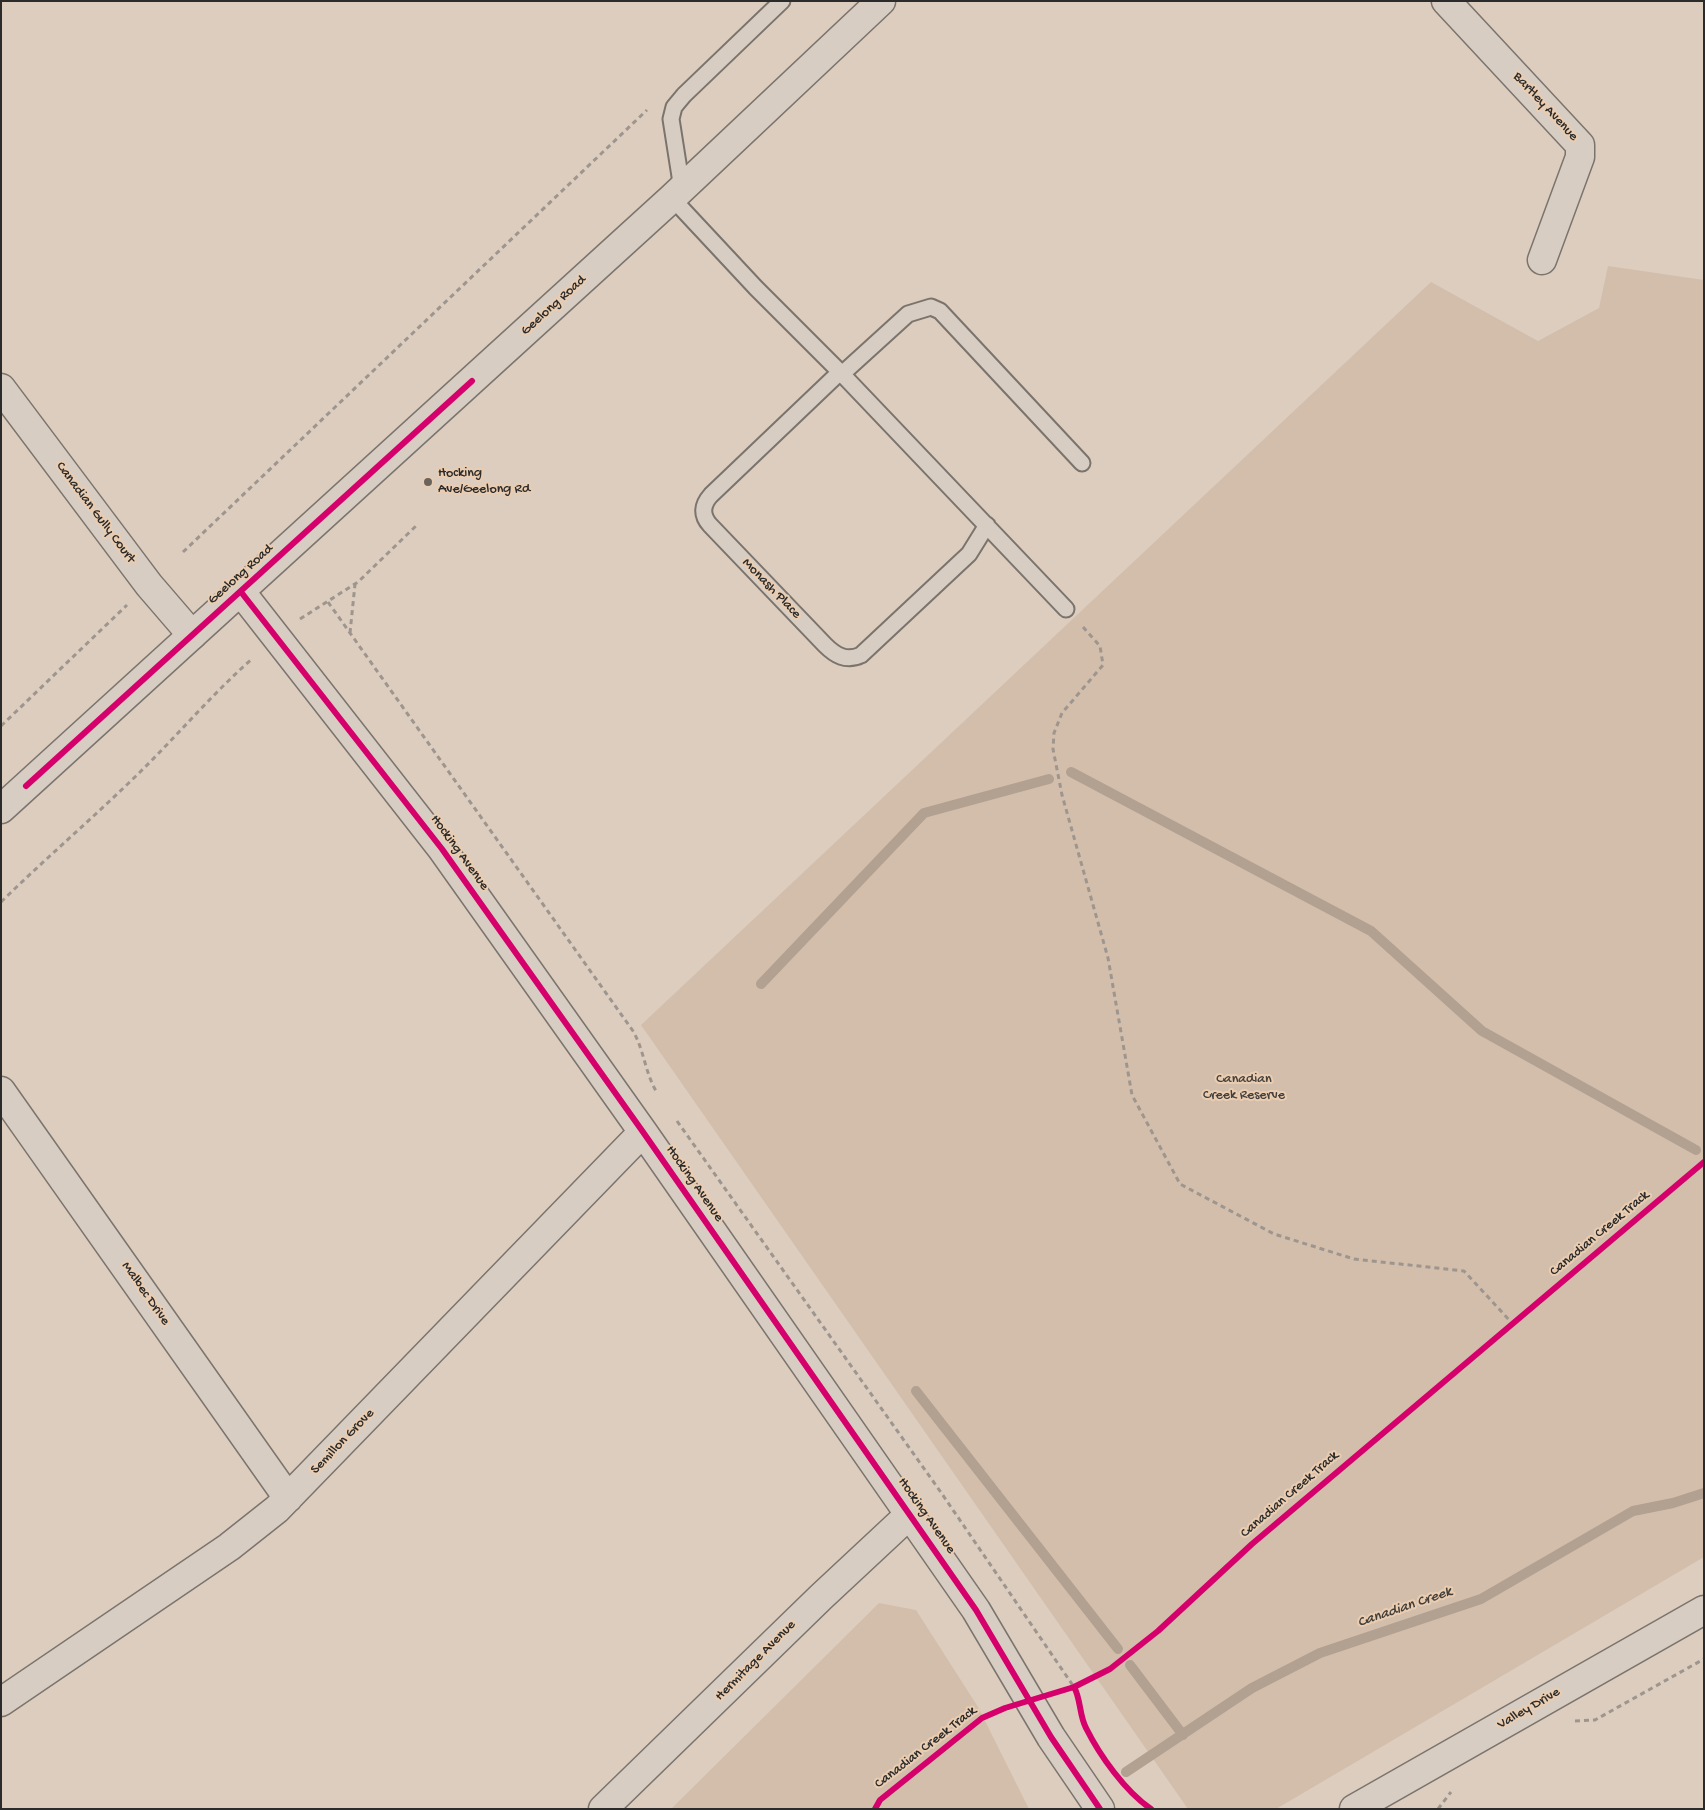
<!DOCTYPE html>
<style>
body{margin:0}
#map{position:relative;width:1705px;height:1810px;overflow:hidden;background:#ddcdbe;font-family:"Gochi Hand",sans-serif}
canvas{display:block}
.frame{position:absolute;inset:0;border:2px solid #2b2b2b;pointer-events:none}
</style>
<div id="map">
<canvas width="1705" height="1810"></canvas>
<div class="frame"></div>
</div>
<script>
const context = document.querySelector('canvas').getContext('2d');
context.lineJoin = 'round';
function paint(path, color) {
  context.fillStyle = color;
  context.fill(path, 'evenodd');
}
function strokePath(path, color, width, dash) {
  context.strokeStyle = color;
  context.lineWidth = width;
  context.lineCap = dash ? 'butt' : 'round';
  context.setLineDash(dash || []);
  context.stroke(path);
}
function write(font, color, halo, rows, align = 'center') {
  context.font = font + ' "Gochi Hand",sans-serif';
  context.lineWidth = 4;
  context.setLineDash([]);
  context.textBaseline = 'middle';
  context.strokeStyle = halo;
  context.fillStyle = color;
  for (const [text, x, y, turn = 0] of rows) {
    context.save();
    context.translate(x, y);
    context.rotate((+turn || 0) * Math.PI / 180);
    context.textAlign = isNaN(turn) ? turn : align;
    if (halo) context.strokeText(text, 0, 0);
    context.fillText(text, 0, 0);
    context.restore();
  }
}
paint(new Path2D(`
 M1608 266 1704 280V1557L1276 1809H1188L641 1025 1431 282 1538 341 1599 308Z
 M879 1603 916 1610 978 1707 1029 1809H671Z`), '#d3beab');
strokePath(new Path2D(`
 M1071 772 1371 931 1482 1031 1696 1150
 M761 984 924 813 1049 779
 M916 1391 1118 1649
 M1130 1665 1183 1735
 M1126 1772 1252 1688 1320 1653 1481 1599 1633 1511 1673 1503 1704 1493`), '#b2a090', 10);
const lane = new Path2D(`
 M682 189 671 119 674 107 684 95 782 1
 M672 198 756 288 842 374 1066 609
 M840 372 711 495C702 505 701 515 710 525L825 645C835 655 846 662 861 655L969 554 987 525
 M842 374 908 314 931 307 940 311 1082 463`);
const street = new Path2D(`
 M1446 1 1580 145V157L1542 260
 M1 388 149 585 192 635
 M241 592 442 849 643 1132 976 1610 1051 1737 1100 1809
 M1 1091 288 1498
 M1 1702 229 1547 277 1509 643 1132
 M603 1809 821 1597 910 1514
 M1354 1809 1704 1610`);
const secondary = new Path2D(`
 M1 809 672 198 881 1`);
strokePath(lane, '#7b746d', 19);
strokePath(street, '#7b746d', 31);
strokePath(secondary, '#7b746d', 31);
strokePath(new Path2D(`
 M183 552 647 110
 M328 602 633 1031C644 1050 645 1072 656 1091
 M300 619 358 582 418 524
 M1083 627 1100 646 1103 665 1062 713 1054 733 1053 749 1062 795 1108 958 1132 1095 1180 1184 1274 1234 1354 1259 1464 1271 1512 1323
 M350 633 355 584
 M1 726 127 605
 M1 902C46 858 93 818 138 774 177 736 212 694 253 658
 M677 1121 940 1491 1074 1687
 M1575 1721 1595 1720 1704 1659
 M1438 1809 1451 1792`), '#9e968e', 3, [5, 4]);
strokePath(lane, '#d8cdc3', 15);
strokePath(street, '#d8cdc3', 28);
strokePath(secondary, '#d8cdc3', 28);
strokePath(new Path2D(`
 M241 592 442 849 643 1132 976 1610 1051 1737 1100 1809
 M26 786 472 381
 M1074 1687C1081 1699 1079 1715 1086 1728 1100 1756 1125 1791 1151 1809
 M875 1809 880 1800 982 1718 1005 1708 1074 1687 1110 1669 1158 1631 1252 1544 1704 1162`), '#d6006c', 6);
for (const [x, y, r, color] of [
 [428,482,5,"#69645e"]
]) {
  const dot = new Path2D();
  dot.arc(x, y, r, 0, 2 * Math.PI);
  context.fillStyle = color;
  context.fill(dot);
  strokePath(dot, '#eacdb1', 2);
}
write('14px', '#2b2b2b', '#eacdb1', [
 ["Bartley Avenue",1545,107,47],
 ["Geelong Road",554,306,-42],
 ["Canadian Gully Court",95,513,53],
 ["Geelong Road",241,575,-42],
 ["Monash Place",771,589,46],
 ["Hocking Avenue",459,853,54],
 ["Hocking Avenue",694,1184,55],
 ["Canadian Creek Track",1600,1234,-40],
 ["Malbec Drive",145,1294,55],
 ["Semillon Grove",343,1442,-46],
 ["Canadian Creek Track",1290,1495,-41],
 ["Hocking Avenue",926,1516,55],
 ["Hermitage Avenue",756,1661,-45],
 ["Valley Drive",1529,1709,-30],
 ["Canadian Creek Track",926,1748,-38]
]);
write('14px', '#2b2b2b', '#eacdb1', [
 ["Hocking",438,474],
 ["Ave/Geelong Rd",438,490]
], 'left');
write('14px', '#433f3c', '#eacdb1', [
 ["Canadian",1244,1080],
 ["Creek Reserve",1244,1096]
]);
write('italic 15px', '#423f3b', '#eacdb1', [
 ["Canadian Creek",1405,1608,-19]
]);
</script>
